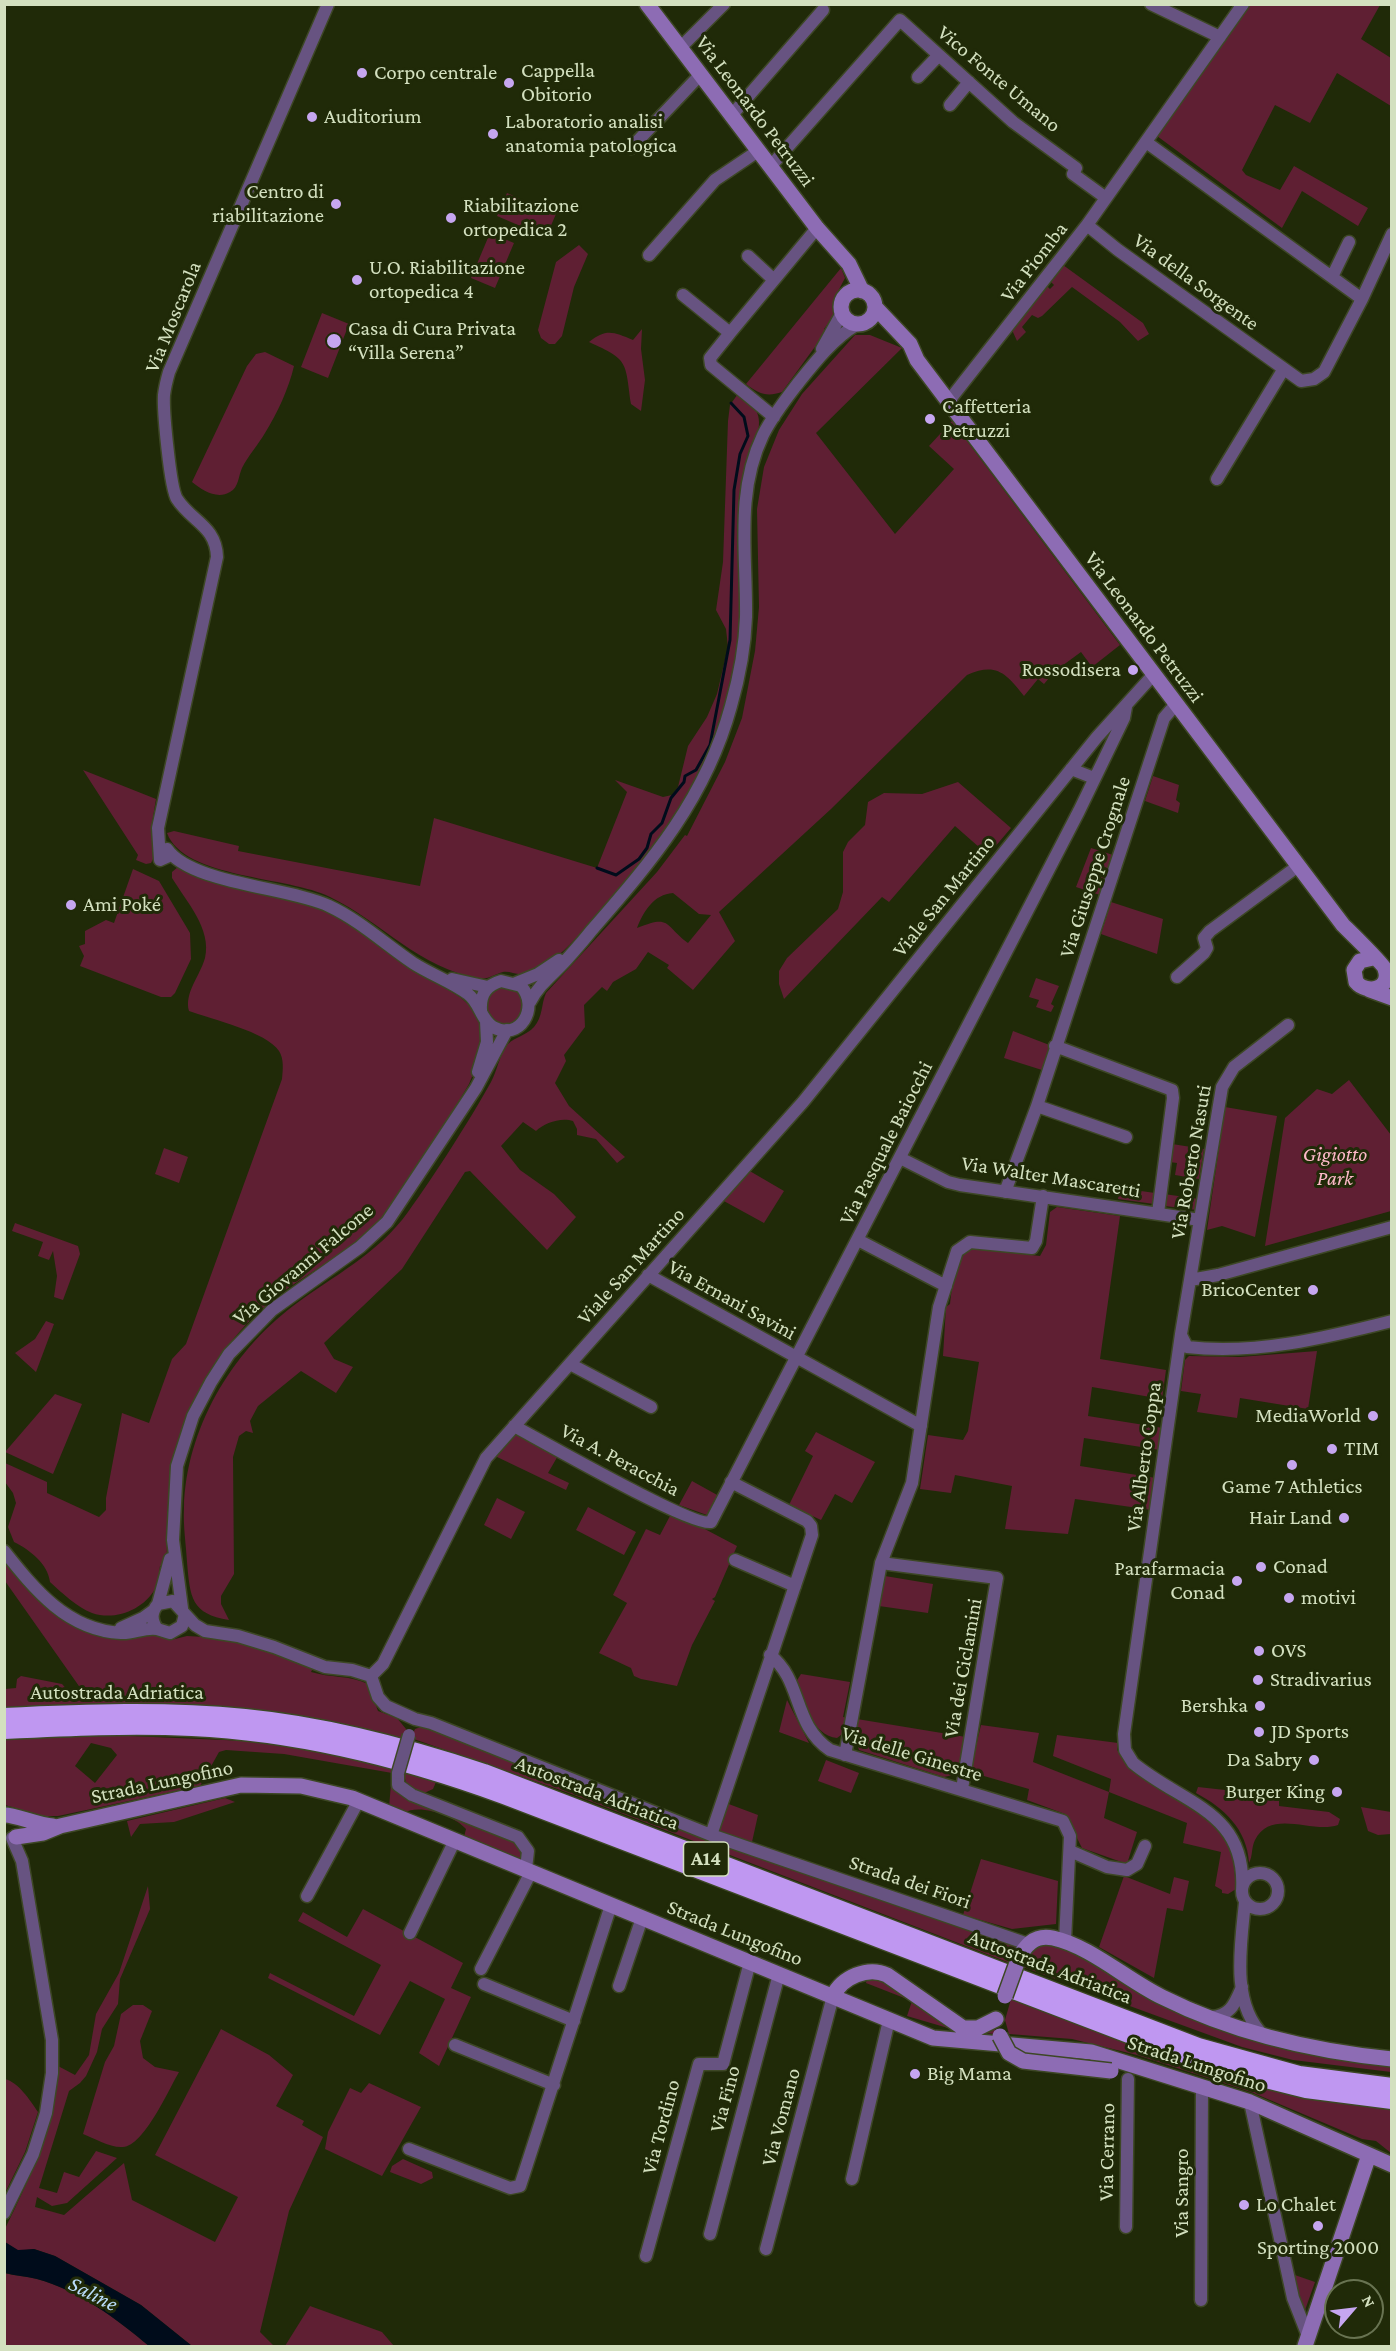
<!DOCTYPE html>
<meta charset="utf-8">
<style>
body{margin:0}
#map{position:relative;width:1396px;height:2351px;overflow:hidden;background:#202a08;font-family:"Crimson Pro",serif}
canvas{display:block}
.frame{position:absolute;inset:0;border:6px solid #d3e0bf;pointer-events:none}
.north{position:absolute;left:1324px;top:2279px;width:60px;height:60px;box-sizing:border-box;background:#202a08;border:2px solid #687351;border-radius:50%;rotate:62deg;font-size:16px;font-weight:700;line-height:24px;text-align:center;color:#d3e0bf}
.north::after{content:'';display:block;margin:auto;width:21px;height:27px;background:#c6a6f0;clip-path:polygon(50% 0,100% 100%,50% 72%,0 100%)}
</style>
<div id="map">
<canvas width="1396" height="2351"></canvas>
<div class="frame"></div>
<div class="north">N</div>
</div>
<script>
const context = document.querySelector('canvas').getContext('2d');
context.lineJoin = 'round';
function paint(path, color) {
  context.fillStyle = color;
  context.fill(path, 'evenodd');
}
function strokePath(path, color, width, dash) {
  context.strokeStyle = color;
  context.lineWidth = width;
  context.lineCap = dash ? 'butt' : 'round';
  context.setLineDash(dash || []);
  context.stroke(path);
}
function write(font, color, halo, rows, align = 'center') {
  context.font = font + ' "Crimson Pro",serif';
  context.lineWidth = 6;
  context.setLineDash([]);
  context.textBaseline = 'middle';
  context.strokeStyle = halo;
  context.fillStyle = color;
  for (const [text, x, y, turn = 0] of rows) {
    context.save();
    context.translate(x, y);
    context.rotate((+turn || 0) * Math.PI / 180);
    context.textAlign = isNaN(turn) ? turn : align;
    if (halo) context.strokeText(text, 0, 0);
    context.fillText(text, 0, 0);
    context.restore();
  }
}
paint(new Path2D(`
 M1249 5H1380L1361 39 1391 58V106L1337 73 1310 123 1275 105 1242 170 1246 175 1280 190 1294 166 1368 208 1358 226 1302 191 1282 228 1157 136Z
 M507 193 556 214 546 237 497 216Z
 M490 233 514 243 495 288 471 278Z
 M579 245 588 254 574 287 562 336 555 344H549L541 338 538 330 556 262Z
 M1063 265 1143 323 1149 334 1138 341 1120 322 1072 287 1042 316 1038 318 1032 315 1022 327 1026 332 1017 341 1012 330 1047 286 1050 289 1054 285 1050 281Z
 M841 268 845 278 835 297V314L824 329 825 333 782 392C767 397 759 394 746 384Z
 M322 313 349 324 328 378 301 367Z
 M642 329 641 349 645 380 641 411 631 404C625 361 629 360 589 342 606 328 614 332 633 340Z
 M855 335H870L902 348 816 433 895 534 954 469 929 446 952 421 1120 645 1092 667 1081 652 1055 671 1044 684 1038 679 1024 696C1006 673 996 662 967 675L831 809 719 912 735 941 693 990 667 968 669 965 648 952 636 969 613 982 607 991 602 987 584 1005 585 1027 564 1055 566 1061 555 1083 569 1106 625 1157 617 1163 596 1139 577 1135V1129L573 1121C561 1117 544 1123 536 1131L523 1122 501 1146 520 1170 554 1194 576 1217 547 1250 470 1171 465 1172 402 1269 324 1343 334 1359 353 1367 336 1393 301 1371 258 1406 250 1421 253 1433 246 1431 239 1436 233 1457 234 1574 221 1596V1604L229 1620C191 1614 190 1597 187 1562 186 1544 183 1526 184 1508 186 1429 231 1353 293 1306 333 1276 378 1254 408 1212 436 1173 468 1123 491 1082 497 1071 500 1053 508 1044 515 1037 527 1035 534 1027 543 1017 541 1004 546 993L657 872 685 835 687 836 725 762 742 718 755 651 759 607 757 509 764 467 779 430 802 394ZM673 893 699 914 711 915 688 943C664 925 671 914 637 928 643 912 654 894 673 893Z
 M265 352 294 366C289 388 277 414 265 433 258 445 248 456 242 468 238 477 239 487 230 492 217 500 202 490 192 482L247 366 256 354Z
 M740 391C761 412 763 418 754 447 747 538 748 662 714 746 689 810 643 865 597 915 578 936 553 968 523 974 516 975 510 971 503 972 495 974 488 980 479 978 420 969 382 922 330 897 289 876 184 879 167 833L174 831 239 846 238 851 420 886 434 818 597 868 627 792 615 780 663 797 672 795 678 787 688 746 707 717 717 694 728 647 726 629 716 610 723 562 728 421 730 405Z
 M83 770 156 799 152 823 154 857 151 863 146 864 136 860 138 855Z
 M1153 776 1179 785 1176 800 1180 803 1178 813 1145 801Z
 M958 782 1011 828 988 855 955 826 889 902 882 897 784 999 779 984V971L787 958 838 909 843 892V852L848 842 865 825 868 802 884 793 922 794Z
 M1091 848 1113 855 1100 895 1076 887Z
 M179 866 310 904 343 920 406 964 460 997 470 1006 482 1027 476 1067 469 1084C443 1127 413 1184 380 1221 349 1254 305 1273 270 1302 213 1349 177 1421 169 1494 166 1518 167 1543 167 1567L160 1566C159 1574 158 1583 155 1589 143 1610 115 1621 92 1613 77 1607 62 1593 50 1582 48 1564 30 1550 14 1542L8 1527 16 1503 13 1493 5 1482V1463L47 1482V1493L99 1517 106 1510V1498L122 1413 149 1423 172 1359 186 1344 282 1079C283 1069 284 1059 279 1051 267 1032 211 1019 189 1011 184 993 200 976 205 958 212 929 186 901 172 878V872Z
 M133 869 159 881 190 933 191 959 175 993 171 997H161L80 966 84 956 79 946 85 944V931L106 920 114 923Z
 M1111 902 1163 919 1157 954 1101 934Z
 M1036 978 1059 986 1051 1004 1054 1006 1051 1012 1036 1007 1039 1000 1029 997Z
 M486 1006a19 19 0 1 1 38 0a19 19 0 1 1-38 0Z
 M1013 1031 1052 1046 1042 1070 1004 1058Z
 M1349 1080 1391 1135V1211L1265 1246 1285 1118 1317 1089 1332 1094Z
 M1225 1107 1277 1116 1255 1237 1222 1226 1207 1230Z
 M1172 1144 1204 1149 1199 1179 1175 1175 1177 1163 1170 1162Z
 M164 1148 188 1157 179 1183 155 1174Z
 M748 1170 784 1191 764 1223 722 1200Z
 M1120 1188 1155 1193 1154 1204 1118 1199Z
 M1164 1194 1199 1199 1197 1210 1165 1206Z
 M1057 1207 1120 1216 1100 1359 1166 1370 1162 1399 1092 1387 1088 1416 1163 1428 1160 1450 1084 1438 1080 1466 1156 1478 1152 1510 1075 1499 1068 1534 1005 1529 1012 1486 955 1475 951 1493 920 1489 928 1435 963 1440 968 1431 979 1362 943 1356 946 1307 950 1304C952 1289 955 1255 972 1248L1040 1256 1046 1245 1050 1212Z
 M15 1223 78 1246 80 1254 63 1300 54 1297 57 1276 53 1251 49 1260 38 1256 43 1242 12 1231Z
 M46 1321 54 1324 36 1372 15 1353 35 1339Z
 M1317 1351 1308 1409 1240 1398 1237 1418 1197 1412 1201 1394 1181 1391 1185 1360 1189 1356 1240 1357Z
 M55 1394 82 1404 53 1474 5 1452Z
 M517 1431 559 1454 548 1473 569 1483 566 1490 495 1456Z
 M816 1432 875 1462 852 1503 835 1494 821 1520 789 1505 813 1456 805 1451Z
 M692 1481 719 1496 707 1515 679 1505Z
 M497 1498 525 1512 511 1539 484 1525Z
 M588 1507 636 1532 624 1555 576 1530Z
 M670 1516 699 1526 737 1546 715 1597 712 1599 715 1601 692 1645 677 1686 641 1679 634 1676 631 1668 599 1653 627 1603 613 1595 646 1529 660 1535Z
 M4 1558 57 1613 82 1630 99 1636 111 1638 155 1633 171 1640 187 1636 223 1638 244 1642 313 1668 311 1672C330 1678 350 1675 368 1684L378 1711 397 1718 406 1729 405 1740 5 1709V1689L16 1688 17 1679 21 1676 62 1684 71 1694 81 1695V1689L5 1581Z
 M885 1576 933 1584 928 1613 879 1606Z
 M801 1674 850 1682 843 1717 849 1718 845 1732 837 1738C813 1736 802 1701 796 1682Z
 M787 1700 809 1743 779 1732Z
 M857 1719 966 1737 961 1769 958 1768 953 1775 944 1777 859 1750 856 1741Z
 M981 1725 1039 1733 1033 1762 1109 1792 1111 1779 1053 1756 1057 1735 1118 1743 1117 1750 1126 1761 1219 1826 1233 1852 1236 1889 1228 1894 1222 1893V1890L1215 1886 1221 1852 1183 1843 1187 1823 1109 1792 1104 1818 1137 1832 1127 1864 1082 1848 1065 1814 1027 1800 1029 1789 970 1772Z
 M424 1726 1016 1946 1010 1963 569 1793 411 1738 415 1729Z
 M106 1735 247 1741 304 1749 396 1768 394 1781 506 1834 523 1847 521 1862 464 1837 466 1829C455 1816 419 1803 404 1813L389 1807 392 1773 284 1754 226 1750 219 1752 200 1786 58 1816H43L5 1805V1740ZM91 1743 111 1748 117 1755 95 1783 75 1766Z
 M826 1760 859 1773 851 1793 818 1781Z
 M403 1772 436 1782 433 1789 422 1794 407 1785Z
 M1198 1787 1279 1796V1806L1329 1812 1340 1819 1338 1825C1312 1834 1271 1808 1255 1840 1251 1848 1253 1856 1249 1863 1247 1829 1224 1808 1196 1793Z
 M225 1798 235 1802 174 1822 140 1824 131 1837 127 1821Z
 M726 1803 758 1815 752 1842 717 1831Z
 M1361 1807 1391 1812V1834L1378 1835 1368 1831Z
 M981 1859 1058 1881 1056 1924 1012 1929 963 1915Z
 M1124 1876 1170 1894 1174 1877 1189 1881 1183 1911 1167 1908 1154 1978 1099 1947Z
 M148 1886 150 1909 120 1979 118 2004 102 2029 97 2052 86 2076 80 2083 69 2091 39 2188 57 2193 64 2172 79 2177 96 2151 117 2158 67 2203 52 2206 37 2197 35 2207 64 2215 124 2163 132 2200 215 2242 238 2197 155 2155 221 2029 269 2055 293 2075 276 2106 304 2121 302 2125 323 2137 289 2211 260 2332 274 2346H192L141 2305 55 2256 34 2249 18 2251 5 2242 4 2231C30 2178 54 2127 58 2066L75 2075 89 2055 96 2014 119 1973Z
 M363 1909 463 1963 451 1988 471 1997 439 2066 419 2053 445 1999 410 1981 380 2035 268 1978 270 1973 354 2016 381 1965 298 1921 303 1912 347 1937Z
 M1055 1939 1211 2021 1391 2060V2072L1293 2060 1242 2047 1023 1967 1032 1947Z
 M878 1975 951 2024H994L996 2034 958 2031 907 2016 912 2001 866 1983 867 1979Z
 M1011 1999 1254 2087 1391 2105V2153L1376 2141 1362 2139 1251 2092 1137 2055 1072 2039 1009 2034 1005 2020Z
 M133 2005H143L152 2011 140 2041 143 2058 155 2067 179 2072C169 2089 144 2146 123 2147 110 2148 94 2138 83 2134L105 2062 114 2046 121 2014Z
 M5 2079C18 2082 30 2100 38 2112L25 2152 5 2193Z
 M369 2083 421 2107 382 2176 325 2149 328 2132 350 2088 361 2093Z
 M403 2159 432 2172 433 2178 421 2184 390 2172 392 2166Z
 M4 2273C15 2276 26 2276 37 2279 78 2290 117 2319 149 2346H5Z
 M1292 2274 1315 2282 1304 2313 1300 2312Z
 M310 2306 382 2332 394 2346H285Z`), '#5f1f33');
paint(new Path2D(`
 M5 2242 18 2250 34 2249 55 2256 141 2305 192 2346H149C117 2319 78 2290 37 2279 26 2276 15 2276 5 2273Z`), '#000c1b');
strokePath(new Path2D(`
 M597 868 616 875 639 859 647 848 651 834 662 823 671 798 684 782 685 776 696 770 710 745 730 640 734 490 740 454 748 436 744 417 731 403`), '#000c1b', 3);
const street = new Path2D(`
 M1151 4 1220 37
 M680 48 724 4
 M918 77 939 55
 M950 105 969 82
 M731 116 823 10
 M1146 142 1362 299
 M631 148 700 75
 M770 167 900 20 1013 122 1076 168 1073 174 1106 198
 M1087 225 1118 250 1301 381 1314 379 1324 372 1362 299 1392 234
 M649 255 715 180 758 151
 M748 256 774 280
 M1332 277 1349 242
 M683 295 730 333 817 228
 M730 333 710 358 711 365 774 417
 M822 349 842 313
 M948 402 1087 225 1243 4
 M1217 479 1283 370
 M1071 769 1094 778
 M167 849C191 884 289 887 329 906 359 920 385 944 413 963 430 974 452 982 468 994 480 1003 481 1020 493 1027 520 1042 540 1007 521 986L501 981C487 985 480 994 481 1010
 M171 855 160 860 158 828 217 557C216 526 192 522 177 499 170 488 163 410 164 395 165 387 167 379 169 372L328 4
 M1177 977 1204 953 1207 948 1204 938 1210 931 1298 866
 M452 979 488 987
 M516 983 538 974 559 960
 M530 1002C539 984 555 973 568 958 576 949 584 940 591 931 652 861 706 798 731 706 739 678 745 647 746 617 747 555 735 493 763 435 773 415 786 399 799 382 815 362 834 338 856 325
 M1055 1046 1172 1090 1173 1098 1158 1213
 M478 1072 487 1042 486 1021
 M1037 1106 1126 1137
 M900 1158 948 1182 960 1185 1200 1220
 M1005 1192 1037 1106 1164 718 1176 704
 M858 1240 946 1286
 M648 1275 921 1426
 M1190 1280 1218 1275 1392 1227
 M1181 1335 1187 1347C1255 1355 1325 1338 1392 1321
 M570 1364 651 1407
 M514 1426C540 1440 694 1528 711 1522L1079 811 1124 718 1126 707
 M4 1551C35 1590 67 1630 121 1633 133 1634 144 1627 157 1629
 M735 1560 795 1586
 M881 1563 912 1483 939 1307 957 1251 970 1242 1032 1248 1036 1241 1043 1196
 M158 1604 170 1559
 M182 1608 173 1540 177 1466 193 1416 211 1382 229 1354 272 1310 360 1247 387 1222 476 1088 507 1030
 M185 1614 182 1626 170 1633 157 1629C151 1620 151 1612 158 1604L173 1601 195 1625 205 1631 238 1636 274 1647 325 1667 352 1670 371 1676
 M121 1628 143 1618 154 1610
 M770 1655C803 1681 792 1724 830 1750L1063 1821 1070 1836 1065 1941
 M845 1755 881 1563 997 1578 962 1789
 M398 1773V1785L412 1795 518 1837 528 1851 526 1869
 M711 1835 812 1535 811 1526 807 1521 731 1482
 M1070 1851 1107 1867 1127 1870 1137 1864 1145 1846
 M1242 1891a18 18 0 1 1 36 0a18 18 0 1 1-36 0Z
 M1242 1891C1247 1811 1184 1805 1133 1763L1125 1750 1124 1734 1181 1334 1222 1087 1234 1067 1288 1025
 M307 1896 359 1800
 M1245 1902C1241 1944 1230 2004 1264 2036
 M410 1933 455 1840
 M1028 1944 711 1835 431 1723 415 1719 386 1706 378 1697 371 1676 383 1664 486 1458 803 1102 1097 737 1154 674
 M481 1969 531 1872
 M484 1984 574 2021
 M619 1986 642 1918
 M1211 2017C1231 2016 1235 2003 1242 1987
 M455 2045 554 2085
 M1250 2102 1293 2298 1308 2336
 M409 2149 510 2188 520 2186 611 1905
 M852 2179 889 2020
 M4 2213 33 2154 46 2113 52 2073V2040L22 1861 12 1838
 M1126 2227 1128 2079
 M710 2234 779 1974
 M766 2249 833 1996
 M646 2256 699 2064H723L750 1962
 M1201 2300 1202 2087`);
const secondary = new Path2D(`
 M647 4 817 228 849 264 862 291
 M841 307a17 17 0 1 1 34 0a17 17 0 1 1-34 0Z
 M875 307 910 344 917 360 1343 925C1349 931 1384 965 1385 969 1392 989 1367 995 1356 982L1354 970 1360 961 1373 958
 M1370 990 1392 998
 M4 1815C13 1814 38 1825 53 1826
 M16 1837 43 1833 60 1826 241 1785 301 1786 352 1798 933 2038 1091 2052 1250 2102 1392 2165
 M1018 1960C1025 1945 1035 1934 1053 1938 1090 1946 1127 1980 1162 1997 1234 2033 1312 2051 1392 2059
 M833 1996C842 1977 868 1966 887 1975L963 2028H978L996 2019
 M1305 2346 1369 2155`);
const highway = new Path2D(`
 M4 1717C85 1713 165 1710 245 1718 327 1726 406 1747 484 1773L1198 2047 1299 2075 1392 2087
 M4 1730C67 1727 130 1724 192 1727 300 1732 403 1758 504 1795L1210 2065 1306 2089 1392 2100`);
strokePath(street, '#3d4725', 15);
strokePath(secondary, '#3d4725', 18);
strokePath(highway, '#3d4725', 21);
strokePath(street, '#675381', 12);
strokePath(secondary, '#8d6cb4', 15);
strokePath(highway, '#bf97f1', 18);
const streetBridge = new Path2D(`
 M398 1773 409 1735`);
const secondaryBridge = new Path2D(`
 M1005 1996 1018 1960
 M1000 2036 1009 2053 1023 2061 1111 2071`);
strokePath(streetBridge, '#3d4725', 15, []);
strokePath(secondaryBridge, '#3d4725', 18, []);
strokePath(streetBridge, '#675381', 12);
strokePath(secondaryBridge, '#8d6cb4', 15);
for (const [x, y, r, color] of [
 [362,73,6,"#c6a6f0"],
 [509,83,6,"#c6a6f0"],
 [312,117,6,"#c6a6f0"],
 [493,134,6,"#c6a6f0"],
 [336,204,6,"#c6a6f0"],
 [451,218,6,"#c6a6f0"],
 [357,280,6,"#c6a6f0"],
 [334,341,8,"#c6a6f0"],
 [930,419,6,"#c6a6f0"],
 [1133,670,6,"#c6a6f0"],
 [71,905,6,"#c6a6f0"],
 [1313,1290,6,"#c6a6f0"],
 [1373,1416,6,"#c6a6f0"],
 [1332,1449,6,"#c6a6f0"],
 [1292,1465,6,"#c6a6f0"],
 [1344,1518,6,"#c6a6f0"],
 [1261,1567,6,"#c6a6f0"],
 [1237,1581,6,"#c6a6f0"],
 [1289,1598,6,"#c6a6f0"],
 [1259,1651,6,"#c6a6f0"],
 [1258,1680,6,"#c6a6f0"],
 [1260,1706,6,"#c6a6f0"],
 [1259,1732,6,"#c6a6f0"],
 [1314,1760,6,"#c6a6f0"],
 [1337,1792,6,"#c6a6f0"],
 [915,2074,6,"#c6a6f0"],
 [1244,2205,6,"#c6a6f0"],
 [1318,2226,6,"#c6a6f0"]
]) {
  const dot = new Path2D();
  dot.arc(x, y, r, 0, 2 * Math.PI);
  context.fillStyle = color;
  context.fill(dot);
  strokePath(dot, '#202a08', 2);
}
for (const [x, y, w] of [
 [706,1859,45]
]) {
  const box = new Path2D();
  box.roundRect(x - w / 2, y - 17, w, 34, 4.5);
  context.fillStyle = '#202a08';
  context.fill(box);
  strokePath(box, '#d3e0bf', 1.5);
}
write('bold 20px', '#d3e0bf', null, [
 ["A14",706,1859]
]);
write('21px', '#d3e0bf', '#202a08', [
 ["Cappella",521,71],
 ["Obitorio",521,95],
 ["Corpo centrale",374,73],
 ["Auditorium",324,117],
 ["Laboratorio analisi",505,122],
 ["anatomia patologica",505,146],
 ["Centro di",324,192,"right"],
 ["riabilitazione",324,216,"right"],
 ["Riabilitazione",463,206],
 ["ortopedica 2",463,230],
 ["U.O. Riabilitazione",369,268],
 ["ortopedica 4",369,292],
 ["Casa di Cura Privata",348,329],
 ["“Villa Serena”",348,353],
 ["Caffetteria",942,407],
 ["Petruzzi",942,431],
 ["Rossodisera",1121,670,"right"],
 ["Ami Poké",83,905],
 ["BricoCenter",1301,1290,"right"],
 ["MediaWorld",1361,1416,"right"],
 ["TIM",1344,1449],
 ["Game 7 Athletics",1292,1487,"center"],
 ["Hair Land",1332,1518,"right"],
 ["Conad",1273,1567],
 ["Parafarmacia",1225,1569,"right"],
 ["Conad",1225,1593,"right"],
 ["motivi",1301,1598],
 ["OVS",1271,1651],
 ["Stradivarius",1270,1680],
 ["Bershka",1248,1706,"right"],
 ["JD Sports",1271,1732],
 ["Da Sabry",1302,1760,"right"],
 ["Burger King",1325,1792,"right"],
 ["Big Mama",927,2074],
 ["Lo Chalet",1256,2205],
 ["Sporting 2000",1318,2248,"center"]
], 'left');
write('21px', '#d3e0bf', '#202a08', [
 ["Vico Fonte Umano",999,79,40],
 ["Via Leonardo Petruzzi",755,111,53],
 ["Via Piomba",1034,262,-52],
 ["Via della Sorgente",1196,282,36],
 ["Via Moscarola",173,317,-68],
 ["Via Leonardo Petruzzi",1144,627,53],
 ["Via Giuseppe Crognale",1095,867,-72],
 ["Viale San Martino",944,896,-51],
 ["Via Pasquale Baiocchi",886,1143,-63],
 ["Via Roberto Nasuti",1191,1162,-80],
 ["Via Walter Mascaretti",1051,1177,9],
 ["Via Giovanni Falcone",303,1264,-40],
 ["Viale San Martino",631,1266,-48],
 ["Via Ernani Savini",732,1300,29],
 ["Via Alberto Coppa",1144,1457,-82],
 ["Via A. Peracchia",620,1460,28],
 ["Via dei Ciclamini",963,1668,-80],
 ["Autostrada Adriatica",117,1693],
 ["Via delle Ginestre",912,1754,17],
 ["Strada Lungofino",162,1782,-12],
 ["Autostrada Adriatica",597,1793,21],
 ["Strada dei Fiori",910,1882,19],
 ["Strada Lungofino",735,1933,22],
 ["Autostrada Adriatica",1050,1967,21],
 ["Strada Lungofino",1197,2064,18],
 ["Via Fino",725,2099,-75],
 ["Via Vomano",781,2117,-75],
 ["Via Tordino",661,2127,-75],
 ["Via Cerrano",1107,2152,-89],
 ["Via Sangro",1182,2193,-90]
]);
write('italic 21px', '#feb9c9', '#202a08', [
 ["Gigiotto",1335,1155],
 ["Park",1335,1179]
]);
write('italic 22px', '#baddfa', '#202a08', [
 ["Saline",93,2294,27]
]);
</script>
